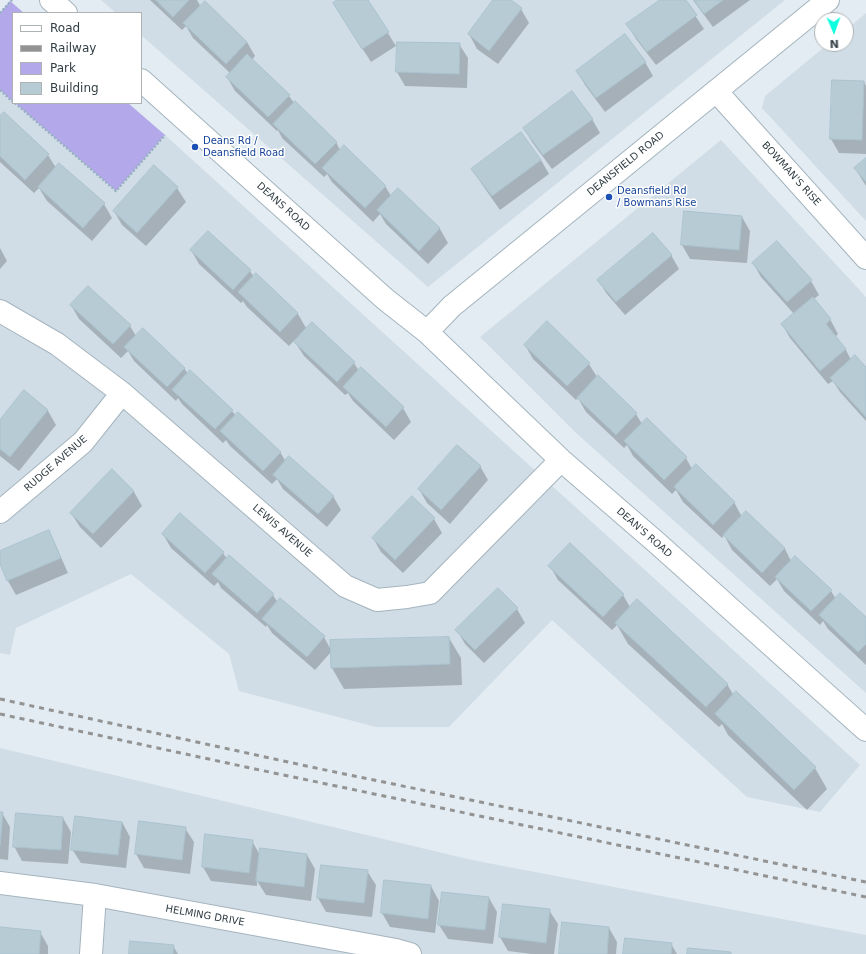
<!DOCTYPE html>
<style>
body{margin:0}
#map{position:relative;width:866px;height:954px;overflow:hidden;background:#e2ecf2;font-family:"DejaVu Sans",sans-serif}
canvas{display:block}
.legend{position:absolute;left:12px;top:12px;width:130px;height:92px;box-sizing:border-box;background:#fff;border:1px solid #adb2b4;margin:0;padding:5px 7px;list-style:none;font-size:12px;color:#323e44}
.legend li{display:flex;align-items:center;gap:8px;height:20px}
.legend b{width:20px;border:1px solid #adb2b4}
.north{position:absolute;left:814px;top:12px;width:40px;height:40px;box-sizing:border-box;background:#fff;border:1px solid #adb2b4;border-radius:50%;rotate:178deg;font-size:11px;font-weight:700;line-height:16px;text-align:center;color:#323e44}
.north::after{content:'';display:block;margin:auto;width:14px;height:18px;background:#0cffde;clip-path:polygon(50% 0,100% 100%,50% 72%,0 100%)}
</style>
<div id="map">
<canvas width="866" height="954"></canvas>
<ul class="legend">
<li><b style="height:5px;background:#fff"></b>Road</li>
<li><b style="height:5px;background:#939393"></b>Railway</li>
<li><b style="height:11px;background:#b3a8e9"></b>Park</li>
<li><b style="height:11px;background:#b7cbd4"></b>Building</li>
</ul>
<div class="north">N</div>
</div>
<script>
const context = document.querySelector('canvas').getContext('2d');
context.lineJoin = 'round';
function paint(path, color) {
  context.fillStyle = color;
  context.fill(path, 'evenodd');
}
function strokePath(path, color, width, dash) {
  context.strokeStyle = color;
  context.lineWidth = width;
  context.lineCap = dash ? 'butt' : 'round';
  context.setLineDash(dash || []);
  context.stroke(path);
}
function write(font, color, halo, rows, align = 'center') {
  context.font = font + ' "DejaVu Sans",sans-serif';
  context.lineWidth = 3;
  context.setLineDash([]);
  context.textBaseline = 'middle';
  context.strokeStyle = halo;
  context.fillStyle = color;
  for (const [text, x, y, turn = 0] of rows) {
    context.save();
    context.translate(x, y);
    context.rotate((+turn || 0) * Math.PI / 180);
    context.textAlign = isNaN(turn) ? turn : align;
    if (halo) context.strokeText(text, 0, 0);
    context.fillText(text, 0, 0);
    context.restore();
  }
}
paint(new Path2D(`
 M101 0H785L428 287 141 35V13H116Z
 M866 13V221L762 108 765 96 828 44H846V30Z
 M0 90 13 102V103H15L116 191 165 135 860 765 820 812 747 797 552 620 449 727H376L239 691 229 654 131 574 16 628 10 655 0 653Z
 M721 140 866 297V693L575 432 480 337Z
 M0 748 472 860 866 935V954H0Z`), '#d0dde6');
paint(new Path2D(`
 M10 1 24 13H13V102L0 90V13Z
 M15 103H128L165 135 116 191Z`), '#b3a8e9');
paint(new Path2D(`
 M150 0H197L201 7 247 42 255 56 252 60 289 96 294 103 336 142 340 150 385 186 391 196 398 189 440 229 448 243 428 264 386 224 380 214 373 222 332 182 327 174 324 177 282 138 278 130 277 131 235 91 227 77 230 73 193 38 186 26 182 30Z
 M339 0H367L396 46 371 62 342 17Z
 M495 0H509L521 9 529 23 498 64 477 49 469 34Z
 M661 0H685L704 29 656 65 636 39 628 25Z
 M693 0H750L713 27Z
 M459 44 468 58 467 88 405 86 397 72Z
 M645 62 653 76 605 112 585 85 577 71Z
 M864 82 866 86V154L839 153 831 139Z
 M0 117 48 155 56 168 104 204 112 218 92 241 47 201 39 188 34 193 0 162Z
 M592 119 600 133 552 169 532 142 524 128Z
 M866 159V186L855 168Z
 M541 160 549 174 500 210 481 183 473 169Z
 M177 188 186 202 146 246 122 225 114 211Z
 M742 217 750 231 747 263 690 259 682 245Z
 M0 248 7 261 0 269Z
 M191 250 250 271 254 277 256 275 298 314 306 328 289 346 247 307 243 301 241 303 199 264Z
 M671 255 679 269 625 315 607 294 598 280Z
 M753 263 811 281 819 295 814 299 830 319 838 334 835 337 846 350 851 360 866 368V421L840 392 833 381 828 384 790 338 782 324 794 314 761 277Z
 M71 305 130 326 136 336 184 368 188 374 190 372 232 411 236 416 280 452 286 462 333 496 341 510 327 527 283 489 277 479 272 484 230 446 226 440 223 443 182 404 178 398 176 401 134 361 128 351 121 358 79 319Z
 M312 324 354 363 359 371 403 408 411 422 394 440 353 401 348 393 345 395 304 356 295 342Z
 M525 345 589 364 597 377 636 414 642 424 686 458 692 469 734 502 742 517 746 512 785 549 791 561 831 591 836 599 866 618V665L828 629 823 621 820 625 784 591 777 579 770 586 732 550 724 535 722 538 683 502 676 490 672 494 633 456 627 445 624 448 586 412 578 398 576 400 533 359Z
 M24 392 48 411 56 425 19 471 0 456V421Z
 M480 466 488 480 450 524 427 503 419 489Z
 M112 471 134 492 142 506 101 548 80 527 71 513Z
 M434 519 442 533 403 573 381 552 373 538Z
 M48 532 56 546 68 573 16 595 8 581 0 562V552Z
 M163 534 223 553 227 559 229 557 273 595 278 603 324 637 331 650 449 638 461 658 462 685 344 689 332 668 331 652 315 670 272 633 267 625 266 627 221 588 218 582 214 586 171 548Z
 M570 545 623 595 630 607 727 684 734 696 736 693 815 768 827 789 807 810 728 735 722 724 719 727 628 644 617 625 612 630 558 580 550 566Z
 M517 609 525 623 484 663 465 644 457 630Z
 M0 813H2L10 827 8 860 0 859Z
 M63 818 71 832 68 864 22 861 14 846Z
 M122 822 130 837 126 868 81 863 72 849Z
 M140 822 185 828 194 842 190 874 144 868 136 854Z
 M252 841 260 855H307L315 869 311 901 266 895 257 881V886L211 881 203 867Z
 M367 871 376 885 372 917 326 912 318 898Z
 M385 882 431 886 439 901 435 933 390 927 382 913Z
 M443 893 489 898 497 912 493 944 448 939 439 925Z
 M549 910 558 924 554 954H532L508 951 500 937Z
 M0 928 40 932 48 946V954H0Z
 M609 928 617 942 616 954H560Z
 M671 944 677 954H624Z
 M173 946 178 954H130Z`), '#0003');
const building = new Path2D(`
 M156 0H189L173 17Z
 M337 0H368L389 32 362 49 333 3Z
 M493 0H511L522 8 489 51 468 34Z
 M660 0H686L697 15 647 52 626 24Z
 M694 0H723L704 14Z
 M205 1 247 42 226 64 183 23Z
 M625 34 646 62 596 98 576 71Z
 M397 42 460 43 459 74 396 72Z
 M247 54 290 95 268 117 226 77Z
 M832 80 864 81 862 140 830 139Z
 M572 91 593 119 543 155 523 128Z
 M295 101 337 142 315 164 273 124Z
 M4 112 49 154 25 180 0 156V116Z
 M521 132 541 160 492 196 471 169Z
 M344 145 386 186 365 208 322 168Z
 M866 158V182L854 168Z
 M59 163 105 203 83 228 38 187Z
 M154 165 178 187 137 233 113 211Z
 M398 188 440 228 419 251 377 210Z
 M684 211 742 216 739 250 681 245Z
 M208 231 251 270 233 290 190 250Z
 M653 233 672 255 616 302 597 280Z
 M777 241 812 280 787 302 752 263Z
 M256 273 298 313 280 332 238 292Z
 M88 286 131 325 113 344 70 305Z
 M813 297 831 319 826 324 846 349 820 371 781 324Z
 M547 321 590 363 567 386 524 345Z
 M312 322 355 362 337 382 294 342Z
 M143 328 185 368 167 387 124 347Z
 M855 355 866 367V417L830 378Z
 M361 367 404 407 386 427 343 387Z
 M190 370 233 410 215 429 172 390Z
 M598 375 637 413 616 435 577 398Z
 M24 390 48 410 10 457 0 449V420Z
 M238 412 281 452 263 471 220 431Z
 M647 418 687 457 664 480 624 441Z
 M457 445 481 466 441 510 418 489Z
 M289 456 334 496 318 514 273 475Z
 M696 464 735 502 713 525 674 487Z
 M112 469 134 491 93 534 70 513Z
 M412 496 435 518 395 560 372 538Z
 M746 511 785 548 762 573 723 535Z
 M180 513 224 552 205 573 162 534Z
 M49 530 61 558 7 581 0 564V551Z
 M570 543 624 594 603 617 548 566Z
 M229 555 274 594 257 613 212 574Z
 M795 556 832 590 811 611 775 577Z
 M498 588 518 608 475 650 455 630Z
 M840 593 866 617V644L858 652 819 615Z
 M280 598 325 636 307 657 262 619Z
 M637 599 728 684 706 707 615 623Z
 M449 637 450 664 331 668 330 640Z
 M736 691 816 767 794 790 715 714Z
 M0 812H3L0 845Z
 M16 813 63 817 61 850 13 847Z
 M75 816 122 822 118 855 71 850Z
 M139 821 186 827 182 860 135 854Z
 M205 834 253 840 249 873 202 867Z
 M260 848 307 854 304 887 256 881Z
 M321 865 368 870 364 903 317 898Z
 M384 880 431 885 428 919 381 913Z
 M442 892 489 897 485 930 438 925Z
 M503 904 550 909 546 943 499 937Z
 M562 922 609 927 607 954H559Z
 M0 927 41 931 39 954H0Z
 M625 938 672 943 671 954H623Z
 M130 941 174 945 173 954H129Z
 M688 948 731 952V954H687Z`);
paint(building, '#b7cbd4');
strokePath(building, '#aac3cf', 1);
const minor = new Path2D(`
 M51 0 66 13
 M141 80 385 299 427 332 561 460 657 543 866 730
 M716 91 866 258
 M0 311 57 344 122 393 345 586 377 600 407 597 430 593 561 460
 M427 332 452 306 828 0
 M0 512 83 442 122 393
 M0 883 95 895 396 950 410 954
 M91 954 95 895`);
strokePath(minor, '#a4b4be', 24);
strokePath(new Path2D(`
 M0 13 12 0
 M0 90 13 102
 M15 103 116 191 165 135`), '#95b1c0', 2.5, [2, 2]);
strokePath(minor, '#fff', 22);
strokePath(new Path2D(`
 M0 699 311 767 866 882
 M0 714 255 769 866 897`), '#939393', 3, [5, 5]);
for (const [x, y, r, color] of [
 [195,147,4,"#1a4fb4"],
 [609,197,4,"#1a4fb4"]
]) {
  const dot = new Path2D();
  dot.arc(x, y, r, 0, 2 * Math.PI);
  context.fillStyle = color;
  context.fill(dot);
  strokePath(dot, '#fff', 1.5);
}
write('10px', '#164399', '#fff', [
 ["Deans Rd /",203,141],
 ["Deansfield Road",203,153],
 ["Deansfield Rd",617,191],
 ["/ Bowmans Rise",617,203]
], 'left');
write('10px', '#323e44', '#fff', [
 ["DEANSFIELD ROAD",626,164,-39],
 ["BOWMAN'S RISE",791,174,48],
 ["DEANS ROAD",283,207,42],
 ["RUDGE AVENUE",56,464,-41],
 ["LEWIS AVENUE",282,531,41],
 ["DEAN'S ROAD",644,533,41],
 ["HELMING DRIVE",205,916,10]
]);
</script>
